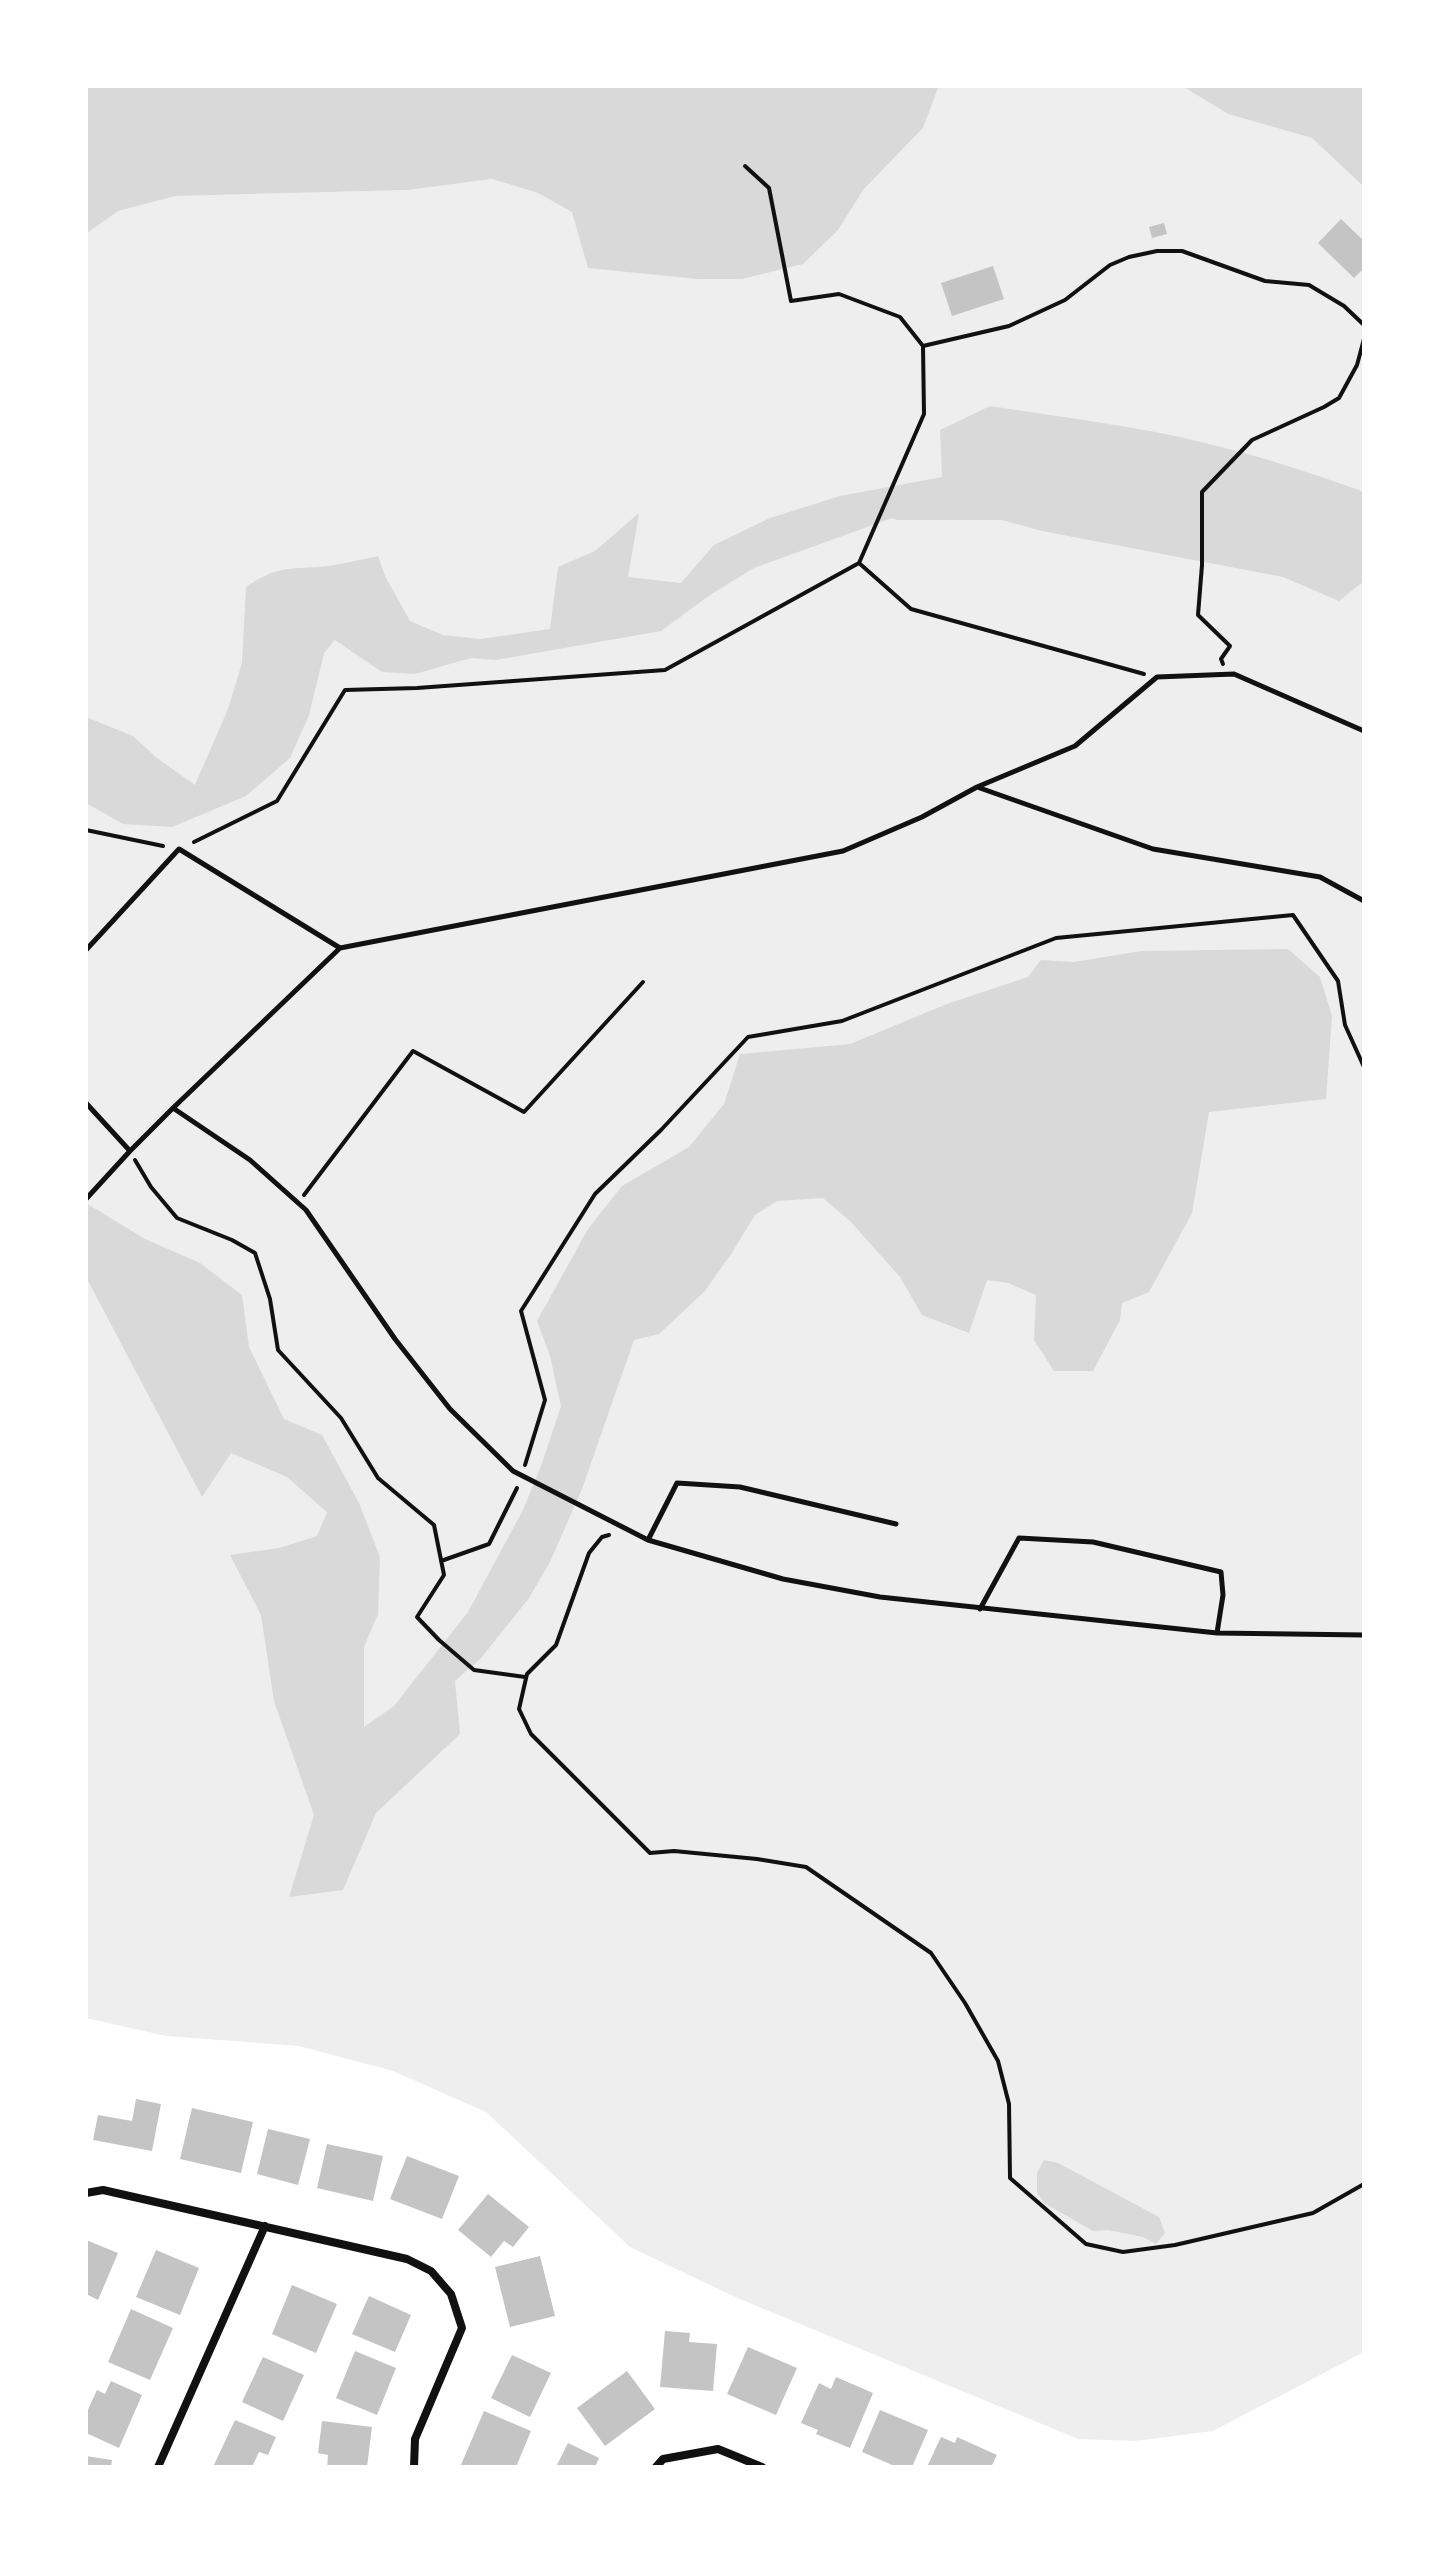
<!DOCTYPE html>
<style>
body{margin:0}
#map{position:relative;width:1450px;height:2553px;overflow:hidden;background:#fff;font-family:Ubuntu,sans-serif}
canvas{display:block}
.frame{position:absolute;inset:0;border:88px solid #fff;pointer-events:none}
</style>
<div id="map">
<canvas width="1450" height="2553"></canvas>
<div class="frame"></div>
</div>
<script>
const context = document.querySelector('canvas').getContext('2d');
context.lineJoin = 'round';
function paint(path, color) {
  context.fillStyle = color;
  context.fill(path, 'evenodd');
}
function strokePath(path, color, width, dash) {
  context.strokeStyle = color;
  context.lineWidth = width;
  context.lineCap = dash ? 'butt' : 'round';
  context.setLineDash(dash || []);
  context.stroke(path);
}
paint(new Path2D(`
 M939 86H1182L1228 114 1312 138 1364 187V2352L1213 2431 1135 2441 1078 2439 735 2297 630 2247 486 2112 393 2071 299 2046 166 2036 86 2018V234L118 211 176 196 408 190 492 179 538 193 573 212 838 230 864 189 923 128Z`), '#eee');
paint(new Path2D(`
 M86 86H939L923 128 864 189 838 230 803 264 742 279H697L588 268 572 212 538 193 492 179 408 190 176 196 118 211 86 234Z
 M1182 86H1364V187L1312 138 1228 114Z
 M990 406C1065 418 1140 426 1213 445 1263 457 1311 473 1359 490L1364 493V581L1339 601 1283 577 1042 531 1002 520H897L892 518 754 568 710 595 661 631 496 660 471 658 415 674 382 672 335 640 324 653 309 715 290 758 246 796 172 827 123 824 86 803V717L133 736 157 758 195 785 228 709 242 663 246 587C282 562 296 571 335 565 350 562 364 559 378 556L385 576 410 621 443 635 480 639 550 629 558 567 595 551 639 513 628 577 681 583 714 545 770 518 840 496 942 477 940 430Z
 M1288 949 1320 977 1332 1016 1326 1099 1209 1112 1192 1213 1149 1292 1122 1303 1120 1320 1093 1371H1054L1034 1340 1036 1295 1008 1283 987 1280 969 1333 922 1315 900 1277 851 1222 823 1198 777 1201 755 1215 733 1251 705 1291 659 1334 634 1340 582 1489 550 1562 529 1598 481 1658 455 1681 460 1734 376 1813 343 1890 289 1897 314 1815 274 1701 261 1615 230 1555 279 1548 317 1536 327 1512 287 1477 231 1453 202 1497 86 1277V1203L145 1239 200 1263 242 1295 249 1347 284 1419 322 1435 359 1503 380 1557 378 1614 364 1647V1727L394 1706 468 1612 523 1510 541 1466 561 1406 550 1356 537 1321 588 1229 622 1186 689 1147 724 1104 740 1054 850 1044 947 1004 1028 977 1041 960 1074 962 1141 951Z
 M1044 2160 1058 2163 1159 2217 1165 2233 1156 2244 1143 2237 1108 2230 1093 2231 1044 2203 1037 2192V2173Z`), '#d9d9d9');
paint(new Path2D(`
 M1341 219 1364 241V268L1354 278 1318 243Z
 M1164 223 1167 234 1152 238 1149 227Z
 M993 266 1004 299 952 316 941 283Z
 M136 2099 161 2104 152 2151 93 2140 98 2115 132 2121Z
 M192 2108 253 2122 241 2173 180 2159Z
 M268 2129 310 2139 298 2185 257 2174Z
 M327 2144 383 2156 373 2201 317 2188Z
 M407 2156 459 2176 442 2219 390 2199Z
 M488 2194 529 2227 513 2247 504 2241 491 2257 458 2230Z
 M86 2240 118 2253 98 2300 86 2294Z
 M156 2250 199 2268 180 2315 136 2297Z
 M540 2256 555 2316 510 2327 495 2267Z
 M292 2285 337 2304 316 2353 272 2334Z
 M369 2296 411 2315 395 2352 352 2334Z
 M131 2309 173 2328 150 2380 108 2362Z
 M665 2331 690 2333 689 2342 717 2344 713 2391 660 2387Z
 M748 2347 797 2368 776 2415 727 2394Z
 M355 2351 396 2368 377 2415 336 2398Z
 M512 2355 551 2373 530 2417 491 2398Z
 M263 2357 304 2375 283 2421 242 2402Z
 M627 2371 655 2409 605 2446 577 2408Z
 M836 2377 873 2393 850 2448 816 2434 818 2430 801 2423 819 2383 831 2389Z
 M111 2381 142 2395 119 2448 86 2433V2414L97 2390 105 2394Z
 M880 2410 928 2430 912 2467H897L862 2452Z
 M484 2411 531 2431 516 2467H460Z
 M235 2420 276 2437 268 2455 259 2452 252 2467H213Z
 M322 2421 372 2427 367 2467H327L328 2455 318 2453Z
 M941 2437 955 2443 957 2437 997 2455 991 2467H927Z
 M568 2443 599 2458 595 2467H556Z
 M86 2456 112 2460 111 2467H86Z`), '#c4c4c4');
strokePath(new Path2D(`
 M745 166 769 188 791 301 839 294 900 317 923 346 1009 326 1065 300 1110 265 1129 257 1157 251H1182L1265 281 1309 285 1344 306 1364 325
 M923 346 924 414 859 563 911 609 1144 674
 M1223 664 1221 659 1230 646 1198 615 1202 565V492L1252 440 1324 407 1339 398 1357 365 1364 339
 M86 830 163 846
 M194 842 277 801 345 690 417 688 665 670 859 563
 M135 1160 151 1187 177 1218 232 1240 255 1253 270 1299 278 1350 341 1418 378 1478 434 1525 444 1575 417 1617 439 1640 474 1670 525 1677
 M304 1195 413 1051 524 1112 643 982
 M525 1465 545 1400 521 1311 595 1194 661 1130 748 1037 842 1021 1056 938 1293 915 1338 981 1345 1025 1364 1067
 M609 1535 602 1537 589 1553 556 1645 527 1674 519 1709 531 1734 650 1853 674 1851 757 1859 806 1867 931 1953 965 2003 998 2061 1009 2104 1010 2178 1086 2244 1123 2252 1175 2245 1313 2213 1364 2184
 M441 1561 489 1544 517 1488`), '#111', 4);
strokePath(new Path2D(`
 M977 787 1153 849 1320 877 1364 901
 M86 950 179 849 340 948
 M86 1103 130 1151 173 1108 250 1160 306 1210 395 1339 450 1409 513 1471 648 1540 783 1579 880 1597 1217 1633 1364 1635
 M173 1108 340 948 843 851 922 817 977 787 1075 746 1157 677 1234 674 1364 731
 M86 1199 130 1151
 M648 1540 677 1483 740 1487 896 1524
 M980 1609 1019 1538 1093 1542 1221 1572 1223 1595 1217 1633`), '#111', 5);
strokePath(new Path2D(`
 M86 2193 103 2190 407 2259 431 2271 451 2294 462 2328 415 2439 414 2467
 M158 2467 265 2226
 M656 2467 663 2459 718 2449 762 2467`), '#111', 8);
</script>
